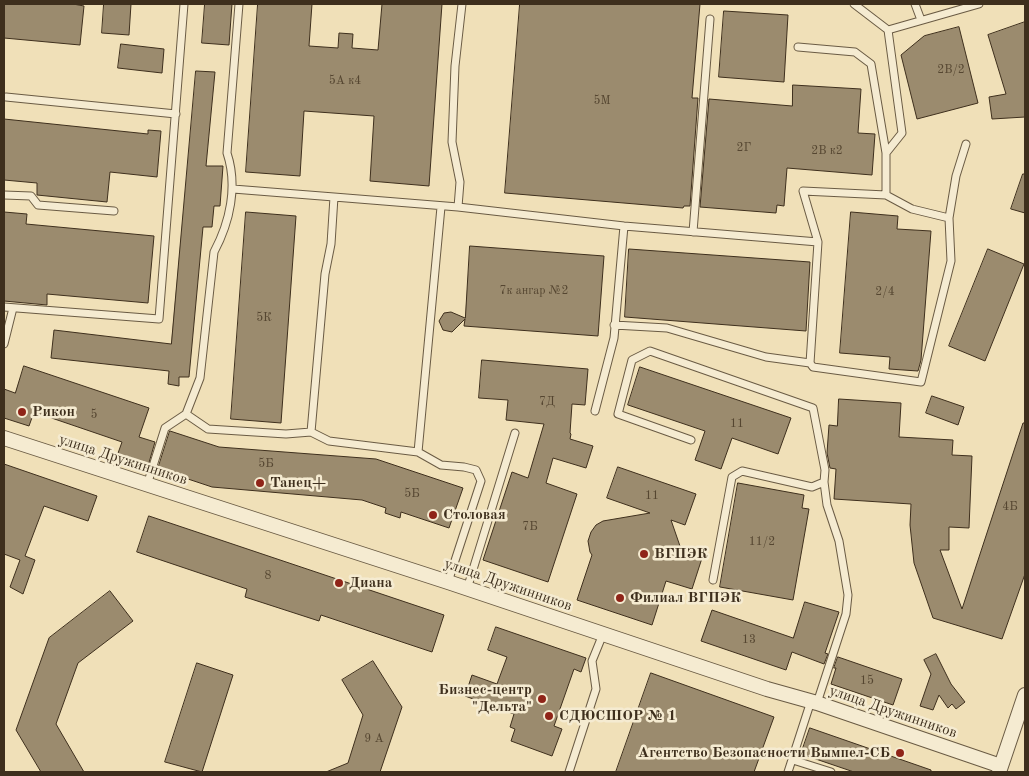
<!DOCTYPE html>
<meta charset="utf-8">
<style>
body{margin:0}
#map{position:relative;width:1029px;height:776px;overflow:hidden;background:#f0e0b8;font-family:"Old Standard TT",serif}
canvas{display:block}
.frame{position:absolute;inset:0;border:5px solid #3e2f1d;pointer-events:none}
</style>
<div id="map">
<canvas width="1029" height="776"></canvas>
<div class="frame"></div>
</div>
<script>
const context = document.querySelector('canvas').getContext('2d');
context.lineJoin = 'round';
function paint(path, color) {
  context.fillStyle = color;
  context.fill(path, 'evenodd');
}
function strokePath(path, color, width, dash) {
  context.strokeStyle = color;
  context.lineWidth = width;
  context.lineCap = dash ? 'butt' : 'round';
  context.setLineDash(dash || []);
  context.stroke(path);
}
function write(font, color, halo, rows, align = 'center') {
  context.font = font + ' "Old Standard TT",serif';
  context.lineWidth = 5;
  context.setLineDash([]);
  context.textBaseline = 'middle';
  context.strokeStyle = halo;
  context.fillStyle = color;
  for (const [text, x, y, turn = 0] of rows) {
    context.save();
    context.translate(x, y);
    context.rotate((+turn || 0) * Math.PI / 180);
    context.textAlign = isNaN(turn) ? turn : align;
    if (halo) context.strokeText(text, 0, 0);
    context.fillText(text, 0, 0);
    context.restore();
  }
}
const building = new Path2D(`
 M4 4H73L84 6 80 45 4 38Z
 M104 4H131L129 35 102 33Z
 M205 4H232L229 45 202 43Z
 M258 4H312L309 46 338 48 339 33 353 34 352 48 378 50 382 4H442L429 186 370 181 374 116 304 111 300 176 246 172Z
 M520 4H700L692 98H698L690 206H684L683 208 505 193Z
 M724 11 788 15 784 82 719 77Z
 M1025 22V117L992 119 989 97 1006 94 988 35Z
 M959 27 978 103 917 119 901 55 924 36Z
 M121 44 164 49 162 73 118 68Z
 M196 71 215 72 206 166H223L220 206H214L212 227H203L189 377H179V386L168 384 169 371 51 358 54 330 171 344Z
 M793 85 861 89 858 133 875 134 872 175 787 168 784 206 777 205 776 213 700 207 709 99 792 106Z
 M4 119 148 134V130L161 131 157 177 110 172 107 202 37 195V183L4 180Z
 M1023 174H1025V213L1011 209Z
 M4 212 27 214 26 224 154 236 148 303 47 294V305L4 301Z
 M246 212 296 216 281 423 231 419Z
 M851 212 898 216 897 229 931 231 921 360 918 371 889 369 890 357 840 353Z
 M470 246 604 256 598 336 464 326 465 319 452 332 443 330 439 321 444 313 451 312 465 318Z
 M629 249 810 262 806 331 625 317Z
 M988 249 1024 264 985 361 949 346Z
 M482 360 588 369 585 405 572 404 570 433 571 434 570 439 593 446 586 468 553 458 546 483 577 494 548 582 483 560 512 472 528 478 544 424 506 420 508 400 479 398Z
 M24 366 149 408 139 437 155 442 148 466 117 456 122 442 34 412 29 426 4 418V389L15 393Z
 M640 367 791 418 778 454 732 438 721 469 695 460 705 431 628 405Z
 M932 396 964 407 958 425 926 413Z
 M839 399 901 403 899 437 953 440 952 455 972 456 969 528 949 527V550H940L962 609 1023 423H1025V574L1002 639 933 618 914 563 910 525 911 504 834 499 836 469 830 468 827 453 829 425 837 426Z
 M170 431 219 447 376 459 463 488 449 528 401 512 400 518 385 513 386 508 362 500 212 487 158 469Z
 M4 464 97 496 88 521 44 506 25 556 35 560 23 594 10 587 20 560 4 554Z
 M618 467 696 494 685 525 671 520 681 549 703 555 692 589 666 581 652 625 577 600 592 555 590 552 588 541 591 532 596 525 603 521 650 513 607 498Z
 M738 483 804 495 802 508 809 509 793 600 720 587Z
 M149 516 444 615 432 652 321 615 319 621 245 597 247 589 137 552Z
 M110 591 133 621 78 663 56 724 84 772H41L16 730 49 638Z
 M805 602 839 612 825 653 828 654 824 664 792 652 786 670 701 641 712 610 793 638Z
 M496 627 586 658 581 672 574 669 554 726 562 729 552 756 511 741 515 729 510 727 514 714 465 696 472 675 497 684 507 657 488 650Z
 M936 654 951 684 965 702 956 709 952 704 948 708 939 695 933 710 920 706 931 674 924 660Z
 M838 657 902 679 893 705 831 684 836 668H834Z
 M373 661 402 707 380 772H326L348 763 363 715 342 680Z
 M197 663 233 675 202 772 165 762Z
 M651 673 774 717 754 772H616Z
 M810 728 931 770V772H854L801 754Z`);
paint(building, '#9b8b6e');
strokePath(building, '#3e2f1d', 1);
const lane = new Path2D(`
 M854 4 888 30 902 133 886 153V195
 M915 4 921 20
 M888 30 979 4
 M798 47 855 52 871 64 886 153
 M6 97 176 114
 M233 189 334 197
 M4 195 31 196 38 205 114 211
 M458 207 624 226 818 242
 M949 218 956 176 966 144
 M693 232 710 19
 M4 307 159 319 184 4
 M614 325 667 328 766 357 810 363 813 367 921 382 951 261 949 218 912 209 886 195 803 191 818 242 810 363
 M4 344 13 308
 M595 411 614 338 624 226
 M186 414 208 429 286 434 311 432 325 274 331 244 334 197 458 207 460 182 452 142 455 66 462 4
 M311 432 329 441 418 452 441 207
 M691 440 618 414 632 360 650 351 813 408 825 470 824 482 827 505 839 541 848 595 846 614 817 703
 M418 452 441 465 464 467 476 470 481 481 448 582
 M147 485 165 428 186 414 200 378 214 252C230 222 238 186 227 153L239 4
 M713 580 732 477 742 471 812 487 824 482
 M467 589 515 433
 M793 760 831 772
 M569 772 596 689 592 661 603 634
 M788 772 811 701`);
const street = new Path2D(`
 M4 438 448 582 767 689 817 703 1001 766
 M999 772 1025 695`);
strokePath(lane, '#6a5b44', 9);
strokePath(street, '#6a5b44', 16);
strokePath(lane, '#f5ebd1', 7);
strokePath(street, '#f5ebd1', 14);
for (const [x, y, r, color] of [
 [22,412,5,"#8f2418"],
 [260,483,5,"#8f2418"],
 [433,515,5,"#8f2418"],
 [644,554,5,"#8f2418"],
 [339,583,5,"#8f2418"],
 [620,598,5,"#8f2418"],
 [542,699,5,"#8f2418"],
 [549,716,5,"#8f2418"],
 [900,753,5,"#8f2418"]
]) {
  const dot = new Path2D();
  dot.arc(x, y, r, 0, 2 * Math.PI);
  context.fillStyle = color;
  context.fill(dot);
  strokePath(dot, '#f5ebd1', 2);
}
write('12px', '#554631', null, [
 ["2В/2",951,70],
 ["5А к4",345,81],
 ["5М",602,101],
 ["2Г",744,148],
 ["2В к2",827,151],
 ["7к ангар №2",534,291],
 ["2/4",885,292],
 ["5К",264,318],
 ["7Д",547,402],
 ["5",94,415],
 ["11",737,424],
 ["5Б",266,464],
 ["5Б",412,494],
 ["11",652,496],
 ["4Б",1010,507],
 ["7Б",530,527],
 ["11/2",762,542],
 ["8",268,576],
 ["13",749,640],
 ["15",867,681],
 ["9 А",374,739]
]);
write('bold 15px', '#3e2f1d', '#f5ebd1', [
 ["Рикон",32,412],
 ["Танец+",270,483],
 ["Столовая",443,515],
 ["ВГПЭК",654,554],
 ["Диана",349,583],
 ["Филиал ВГПЭК",630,598],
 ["Бизнес-центр",532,690,"right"],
 ["\"Дельта\"",532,707,"right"],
 ["СДЮСШОР № 1",559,716],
 ["Агентство Безопасности Вымпел-СБ",890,753,"right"]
], 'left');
write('15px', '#3e2f1d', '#f5ebd1', [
 ["улица Дружинников",123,460,18],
 ["улица Дружинников",508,585,19],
 ["улица Дружинников",893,712,19]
]);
</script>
